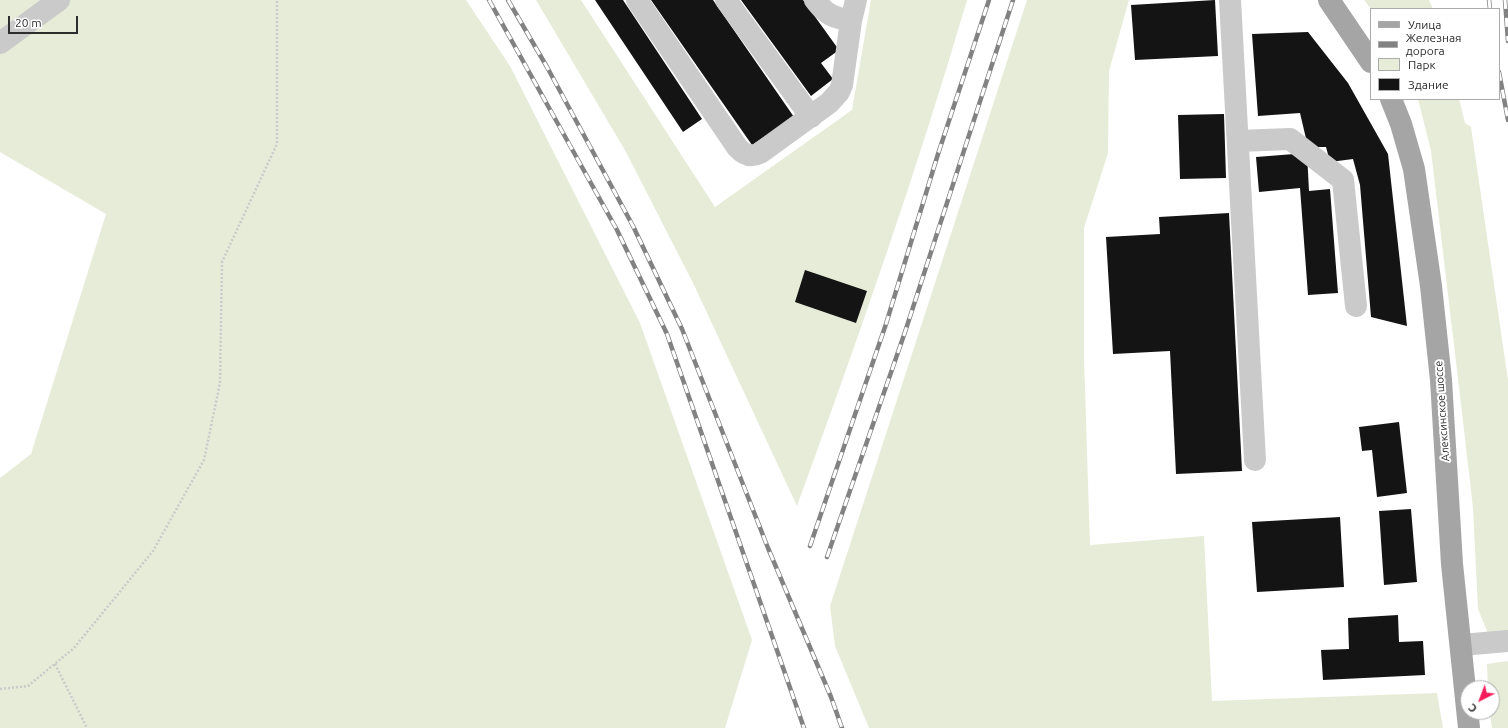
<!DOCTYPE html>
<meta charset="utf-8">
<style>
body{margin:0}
#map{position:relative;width:1508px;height:728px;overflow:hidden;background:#fff;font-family:Ubuntu,sans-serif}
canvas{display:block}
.legend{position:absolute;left:1370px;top:8px;width:130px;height:92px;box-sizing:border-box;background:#fff;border:1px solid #ababab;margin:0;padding:5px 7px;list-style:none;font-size:12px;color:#2d2d2d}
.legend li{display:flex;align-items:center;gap:8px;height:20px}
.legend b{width:20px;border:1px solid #ababab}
.north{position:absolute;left:1460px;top:680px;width:40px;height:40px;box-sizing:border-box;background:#fff;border:1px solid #ababab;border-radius:50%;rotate:222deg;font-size:11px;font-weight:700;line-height:16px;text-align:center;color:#2d2d2d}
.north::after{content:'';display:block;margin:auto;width:14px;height:18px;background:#f61c5b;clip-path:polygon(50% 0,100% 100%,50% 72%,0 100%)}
.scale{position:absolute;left:8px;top:16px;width:70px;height:18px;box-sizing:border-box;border:2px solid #2d2d2d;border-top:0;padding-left:5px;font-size:12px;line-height:14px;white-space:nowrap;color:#2d2d2d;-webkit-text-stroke:3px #fff;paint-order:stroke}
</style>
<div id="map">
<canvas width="1508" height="728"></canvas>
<ul class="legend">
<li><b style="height:5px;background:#a5a5a5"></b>Улица</li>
<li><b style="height:5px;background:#828282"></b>Железная дорога</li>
<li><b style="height:11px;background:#e7ecd8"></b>Парк</li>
<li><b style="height:11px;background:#141414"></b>Здание</li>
</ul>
<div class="north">С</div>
<div class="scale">20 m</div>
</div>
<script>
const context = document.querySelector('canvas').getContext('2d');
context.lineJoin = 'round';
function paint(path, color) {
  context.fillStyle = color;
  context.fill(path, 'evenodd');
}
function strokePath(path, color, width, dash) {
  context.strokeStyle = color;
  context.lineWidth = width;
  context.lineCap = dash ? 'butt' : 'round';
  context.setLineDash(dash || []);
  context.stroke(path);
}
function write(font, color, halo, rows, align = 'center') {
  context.font = font + ' Ubuntu,sans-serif';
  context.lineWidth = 4;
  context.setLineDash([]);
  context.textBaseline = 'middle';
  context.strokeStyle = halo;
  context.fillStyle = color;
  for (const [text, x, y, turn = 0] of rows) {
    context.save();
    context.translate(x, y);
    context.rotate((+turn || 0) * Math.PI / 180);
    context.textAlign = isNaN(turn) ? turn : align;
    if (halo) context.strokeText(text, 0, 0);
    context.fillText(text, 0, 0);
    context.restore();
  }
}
paint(new Path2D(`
 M0 0H466L510 66 640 323 752 640 725 728H0V478L31 454 106 214 0 152Z
 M536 0H581L715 207 852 110 871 0H967C917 171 858 339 797 506L694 285 626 152Z
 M1027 0H1129L1109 71 1108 153 1084 228V358L1090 545 1204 536 1212 701 1437 693 1443 728H869L835 646 830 606Z
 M1364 0H1429L1433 9H1371Z
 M1418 99H1459L1465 123 1471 127 1508 380V633L1489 636 1478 609 1473 508 1461 404 1431 151Z
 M1508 661V728H1492L1490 712H1492V688H1488L1487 664Z`), '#e7ecd8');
paint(new Path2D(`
 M595 0H623L702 119 683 132Z
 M651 0H713L794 117 752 145Z
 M741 0H803L839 50 821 63 833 79 811 96Z
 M1215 0 1218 56 1135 60 1131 5Z
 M1308 32 1348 83 1388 154 1407 326 1371 317 1360 185 1353 159 1330 162 1326 147H1308L1300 113 1258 116 1252 34Z
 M1224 114 1226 178 1180 179 1178 115Z
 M1307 153 1309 191 1330 189 1338 293 1308 295 1300 188 1259 192 1256 157Z
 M1229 213 1242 471 1176 474 1170 351 1113 354 1106 237 1160 234 1159 217Z
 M805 270 867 291 856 323 795 302Z
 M1399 422 1407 493 1377 497 1372 450 1362 451 1359 427Z
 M1411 509 1417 582 1384 585 1379 511Z
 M1340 517 1344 587 1257 592 1252 522Z
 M1398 615 1399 642 1423 641 1425 675 1323 680 1321 650 1349 649 1348 618Z`), '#141414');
strokePath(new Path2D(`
 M55 664 87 728
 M0 689 28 686 74 648 153 551 204 460 220 383 222 262 277 144V0`), '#cacaca', 2.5, [2, 2]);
strokePath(new Path2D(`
 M637 0 737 147C744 155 750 158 760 153L829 103 839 92 842 85 851 21 856 0
 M726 0 811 117
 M815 0C827 16 833 17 851 21
 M1230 0 1255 460
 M0 43 59 0
 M1238 141 1290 139 1343 180 1356 306
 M1461 645 1508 641`), '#cacaca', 22);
strokePath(new Path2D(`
 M1329 0 1371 62
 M1391 99 1401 124 1414 169 1431 286 1441 380 1452 564 1469 728`), '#a5a5a5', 22);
const rail = new Path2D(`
 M489 0 617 230 667 334 804 728
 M508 0 547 67 633 226 682 329 768 548 831 697 842 728
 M1489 0 1490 9
 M1505 0 1508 41
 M1499 72 1508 120
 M810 546 886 324 938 154 989 0
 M827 557 905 332 1013 0`);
strokePath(rail, '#828282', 4.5);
strokePath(rail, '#fff', 3, [9]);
write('11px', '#2d2d2d', '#fff', [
 ["Алексинское шоссе",1442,411,-94]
]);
</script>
